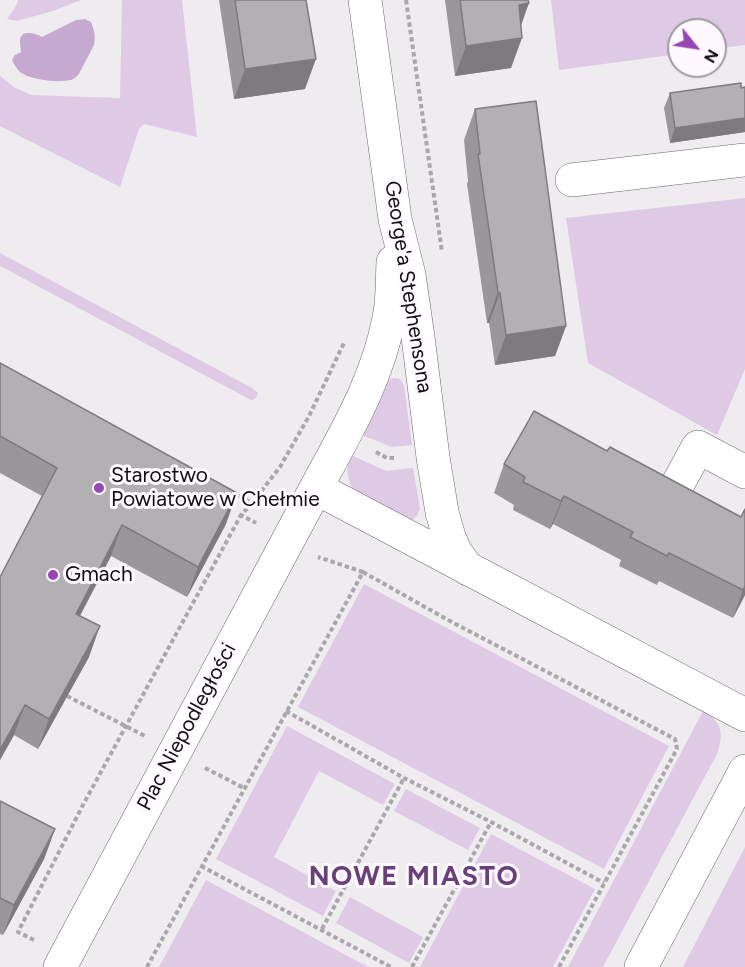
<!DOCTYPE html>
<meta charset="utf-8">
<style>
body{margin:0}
#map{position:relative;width:745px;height:967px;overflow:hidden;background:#efecf0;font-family:Figtree,sans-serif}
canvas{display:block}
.north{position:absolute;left:667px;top:18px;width:60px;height:60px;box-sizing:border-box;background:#fdf9fe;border:2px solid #9d9b9e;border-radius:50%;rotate:120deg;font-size:16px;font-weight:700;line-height:24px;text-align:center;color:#0e0d0f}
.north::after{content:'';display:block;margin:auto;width:21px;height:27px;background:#9946b5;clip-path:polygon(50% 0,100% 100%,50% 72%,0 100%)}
</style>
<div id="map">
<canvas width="745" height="967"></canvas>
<div class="north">N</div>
</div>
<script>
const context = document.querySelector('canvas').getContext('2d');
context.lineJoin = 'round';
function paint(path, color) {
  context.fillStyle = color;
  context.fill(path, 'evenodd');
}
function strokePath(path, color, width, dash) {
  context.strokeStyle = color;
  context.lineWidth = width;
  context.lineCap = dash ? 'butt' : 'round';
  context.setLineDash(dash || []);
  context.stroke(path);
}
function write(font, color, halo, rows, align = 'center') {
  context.font = font + ' Figtree,sans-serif';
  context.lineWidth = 6;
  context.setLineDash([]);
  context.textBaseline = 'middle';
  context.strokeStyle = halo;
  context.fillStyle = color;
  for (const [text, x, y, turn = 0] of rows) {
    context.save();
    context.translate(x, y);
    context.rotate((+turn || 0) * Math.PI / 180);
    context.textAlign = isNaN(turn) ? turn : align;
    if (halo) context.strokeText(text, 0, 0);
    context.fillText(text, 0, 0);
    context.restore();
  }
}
paint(new Path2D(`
 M18 0H81L53 11 17 21 7 19 16 6Z
 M122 0H182L197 137 144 124 139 129 120 187 0 126V76L15 88 32 95 120 98Z
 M551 0H745V45L715 49V30H679V54L559 70Z
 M745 198V369L717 435 588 363 566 218Z
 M0 253 252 388 258 393C257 397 255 400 251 400L0 266Z
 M394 378 400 379 404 385 412 445 392 447 359 434 389 380Z
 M349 454 386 471 413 468 420 508 417 516 412 520 405 519 356 494C347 481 346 470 349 454Z
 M364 584 669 746 604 869 298 707Z
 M704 709C721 726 724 728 718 752L603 967H568Z
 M287 726 395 784 383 805 319 771 274 857 336 891 323 916 216 859Z
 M406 789 480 828 468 850 394 811Z
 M491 834 595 889 553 967H420Z
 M745 847V967H683Z
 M206 880 368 967H159Z
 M350 897 423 937 409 963 336 923Z`), '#decae5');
paint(new Path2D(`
 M85 19 91 22C94 29 96 36 94 45 93 47 80 72 79 74 77 76 74 79 71 80 58 83 30 80 20 72 16 68 14 64 12 60L15 55 21 52C21 49 20 45 20 42 19 29 35 33 42 37L76 20Z`), '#c5a9d0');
const minor = new Path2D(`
 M365 0 395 219 409 275 418 337 433 457 442 512 449 537 456 553 468 569
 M572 180 745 160
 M316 488C345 434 378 379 389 318 393 300 392 281 393 262
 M675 489 698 447 745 472
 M60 967 316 488 745 715
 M641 967 745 771`);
strokePath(minor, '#6a676b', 34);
strokePath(new Path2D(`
 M406 0 442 252
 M376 452 387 458H397
 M232 492 252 503 241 515 256 523
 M252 503 280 467 309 416 344 343
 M363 572 448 620 675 739 677 749 559 967
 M67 696 145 736
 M286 711 404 778 491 822 604 883
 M205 768 244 788
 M201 866 391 967
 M322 929 404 778
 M34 940 18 932 84 803 241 515
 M147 967 363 572 318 557
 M412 967 491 822`), '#a9a7aa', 4, [4.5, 3]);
strokePath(minor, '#fff', 33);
paint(new Path2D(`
 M219 0H306L305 89 234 99Z
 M445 0H528L521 25 511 68 455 76Z
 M670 93 745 132 670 143 664 108Z
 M475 109 566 326 555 356 495 365 489 323H487L467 184 468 181 464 140Z
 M0 363 226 524 187 597 111 556 80 616 89 657 67 696 38 749 14 735 0 760V577L42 496 0 473Z
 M607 451 741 517 745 509V595L733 618 659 581 657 585 619 566 621 560 553 524 550 529 513 510 514 505 494 493 504 464Z
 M0 801 55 829 44 859 3 935 0 934Z`), '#9a979b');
paint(new Path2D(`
 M529 3 518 34 519 5Z
 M522 38 511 68 455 76 466 46Z
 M316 59 305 89 234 99 245 69Z
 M745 118V132L670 143 675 128Z
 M498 292 500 293 489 323H487Z
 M566 326 555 356 495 365 506 335Z
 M237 493 226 524 187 597 198 567Z
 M564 496 553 524 550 529 561 501Z
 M122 525 111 556 65 644 76 614Z
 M745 586V595L733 618 743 590Z
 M100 626 89 657 38 749 49 719Z
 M25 705 14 735 0 760V750Z
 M55 829 44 859 3 935 14 905Z`), '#7d7b7e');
const building = new Path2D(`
 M235 0H306L316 59 245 69Z
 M460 0H528L529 3 519 5 522 38 466 46Z
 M741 83V88L745 87V118L675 128 670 93Z
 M536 101 566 326 506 335 500 293 498 292 478 154H480L475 109Z
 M0 363 237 493 198 567 122 525 76 614 100 626 78 666 49 719 25 705 0 750V577L57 468 0 436Z
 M534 411 607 451 610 447 741 517 745 509V586L743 590 669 553 667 556 630 537 633 532 564 496 561 501 523 482 525 477 504 464Z
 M0 801 55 829 14 905 0 898Z`);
paint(building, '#b3b0b4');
strokePath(building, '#7d7b7e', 1.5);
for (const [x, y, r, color] of [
 [99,488,6,"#9946b5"],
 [53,575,6,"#9946b5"]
]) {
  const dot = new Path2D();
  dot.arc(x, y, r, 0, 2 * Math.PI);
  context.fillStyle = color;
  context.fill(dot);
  strokePath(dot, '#fdf9fe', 2);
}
write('21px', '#0e0d0f', '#fdf9fe', [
 ["George'a Stephensona",408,287,81],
 ["Plac Niepodległości",187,727,-62]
]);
write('21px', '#0e0d0f', '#fdf9fe', [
 ["Starostwo",111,476],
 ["Powiatowe w Chełmie",111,500],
 ["Gmach",65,575]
], 'left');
context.letterSpacing = '1.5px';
write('bold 27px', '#694078', '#fdf9fe', [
 ["NOWE MIASTO",414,877]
]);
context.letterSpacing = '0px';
</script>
